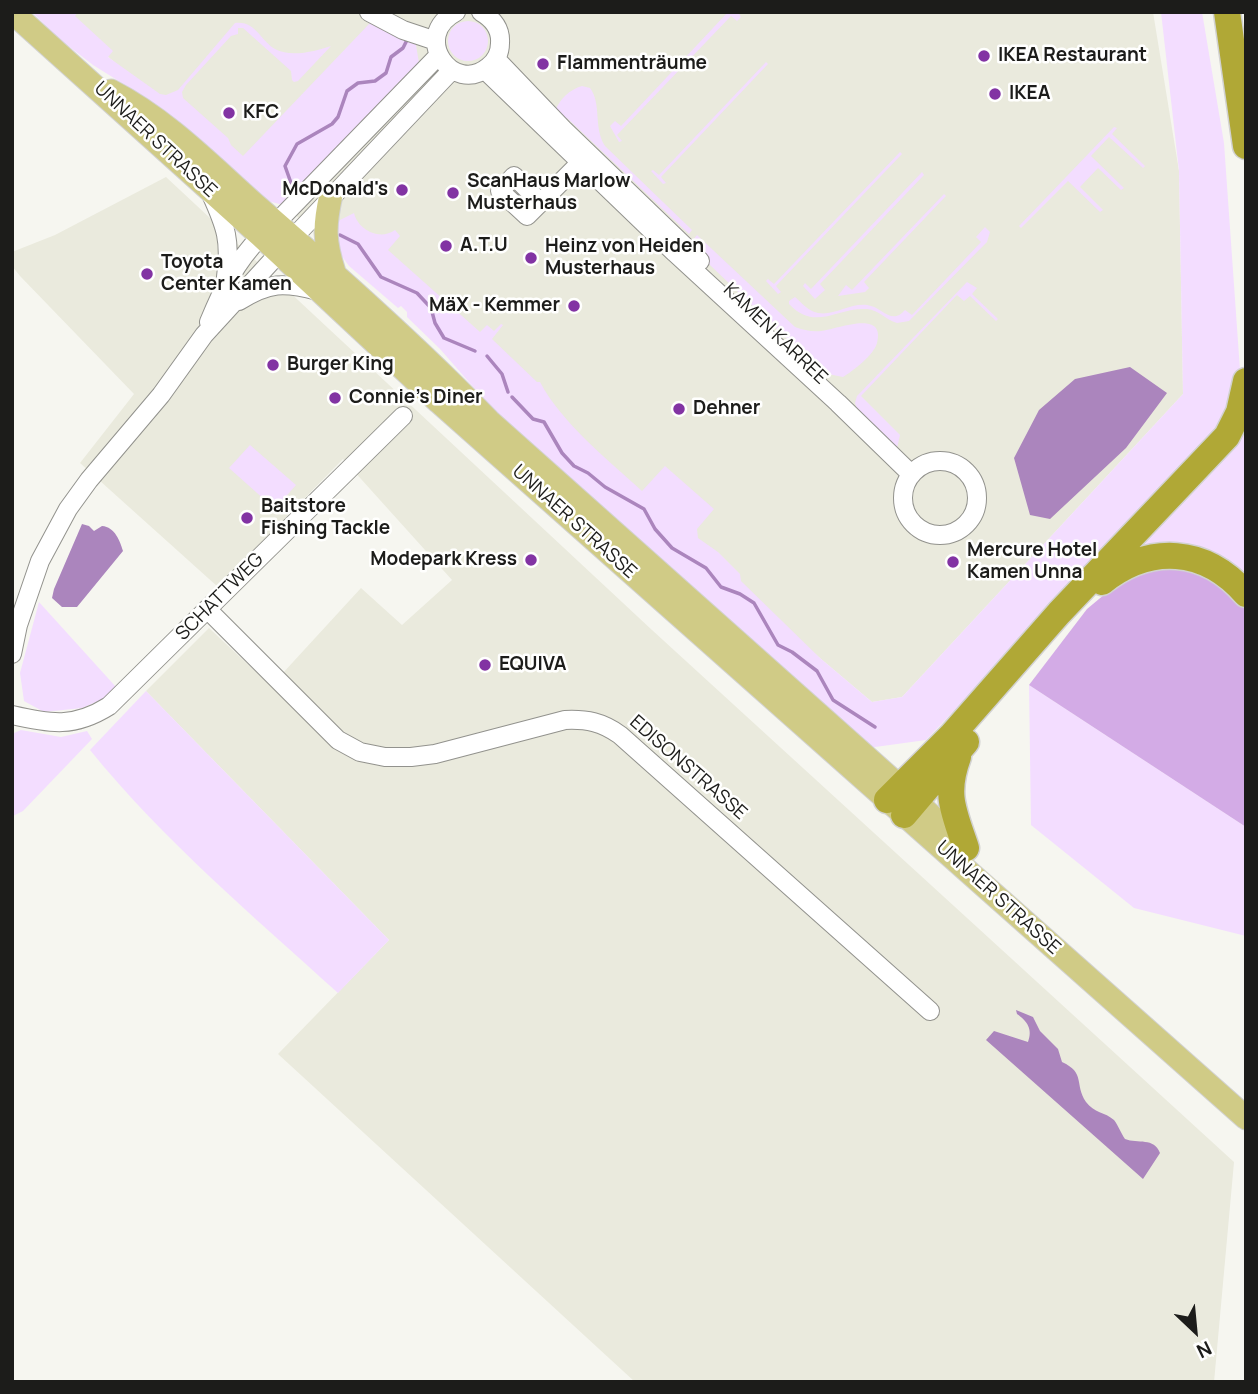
<!DOCTYPE html>
<meta charset="utf-8">
<style>
body{margin:0}
#map{position:relative;width:1258px;height:1394px;overflow:hidden;background:#f6f6f0;font-family:Manrope,sans-serif}
canvas{display:block}
.frame{position:absolute;inset:0;border:14px solid #1c1c1a;pointer-events:none}
.north{position:absolute;left:1160px;top:1296px;width:70px;height:70px;-webkit-text-stroke:5px #fffffe;paint-order:stroke;rotate:154deg;font-size:19px;font-weight:700;line-height:28px;text-align:center;color:#1c1c1a}
.north::after{content:'';display:block;margin:auto;width:24px;height:32px;background:#1c1c1a;clip-path:polygon(50% 0,100% 100%,50% 72%,0 100%)}
</style>
<div id="map">
<canvas width="1258" height="1394"></canvas>
<div class="frame"></div>
<div class="north">N</div>
</div>
<script>
const context = document.querySelector('canvas').getContext('2d');
context.lineJoin = 'round';
function paint(path, color) {
  context.fillStyle = color;
  context.fill(path, 'evenodd');
}
function strokePath(path, color, width, dash) {
  context.strokeStyle = color;
  context.lineWidth = width;
  context.lineCap = dash ? 'butt' : 'round';
  context.setLineDash(dash || []);
  context.stroke(path);
}
function write(font, color, halo, rows, align = 'center') {
  context.font = font + ' Manrope,sans-serif';
  context.lineWidth = 5;
  context.setLineDash([]);
  context.textBaseline = 'middle';
  context.strokeStyle = halo;
  context.fillStyle = color;
  for (const [text, x, y, turn = 0] of rows) {
    context.save();
    context.translate(x, y);
    context.rotate((+turn || 0) * Math.PI / 180);
    context.textAlign = isNaN(turn) ? turn : align;
    if (halo) context.strokeText(text, 0, 0);
    context.fillText(text, 0, 0);
    context.restore();
  }
}
paint(new Path2D(`
 M55 12H1153L1179 171 1183 394 902 697 872 702Z
 M166 177 652 630 1234 1162 1214 1382H635L278 1054 389 940 146 691 209 628 269 684 282 674 361 588 402 625 452 580 343 459 218 587 80 463 134 394 20 276 12 266V252L55 235Z`), '#eaeadd');
paint(new Path2D(`
 M32 12H78L75 16 113 51 108 57 160 94 166 95 178 90 235 23C255 20 261 41 275 49 291 58 316 51 331 46L298 81 294 82 292 80 291 71 243 28H238V34L231 36 186 85 182 92 183 98 228 138 231 145 243 156 370 23 415 39 420 69 283 205 264 200 254 193 146 98 93 65 58 38Z
 M728 12H738L741 17 737 21 731 16 617 135 622 141 619 142 610 126 615 121 621 126Z
 M1161 12H1202L1224 143 1240 370 1220 423 1160 496 926 740 868 748 495 412 440 349 407 317V312L401 306 398 308 349 266 341 255 335 241 336 222 354 213C358 230 380 241 395 230L400 236 388 250 480 332 487 325 494 331 501 324 503 325 492 339 537 382H540C561 422 608 460 642 491L665 466 714 509 697 529 698 538 718 552 740 574 741 581 820 658 872 702 902 697 1183 394 1179 171Z
 M448 41a20 20 0 1 1 40 0a20 20 0 1 1-40 0Z
 M766 62 768 64 661 177 666 183 663 184 651 171 653 170 659 175Z
 M582 86 590 88C602 104 593 127 605 146L692 230 689 234 567 118 562 123 555 111C559 100 570 89 582 86Z
 M1114 127 1117 128 1112 134 1145 166 1143 168 1109 137 1091 156 1124 188 1121 190 1098 168 1080 187 1103 210 1100 212 1068 181 1021 228 1019 226Z
 M900 152 902 154 776 286 781 292 778 294 766 281 768 279 774 284Z
 M922 172 924 175 820 284 825 290 815 299 803 286 805 283 811 289Z
 M944 194 946 196 864 282 869 288 865 292 838 296 846 285 852 290Z
 M985 227 990 232 987 242 909 321 897 323C886 320 879 310 867 309 836 307 816 332 789 304V301L795 297C802 303 808 311 818 313 834 316 850 303 867 305 883 307 891 326 905 310L912 315 981 242 976 237Z
 M697 235 795 327C803 330 812 332 821 331 835 330 886 308 877 343 874 355 853 371 843 377L823 373 689 245Z
 M967 282 977 288 972 294 998 319 996 321 970 296 964 301 957 295 861 396 900 435 897 448 858 411 855 403 857 396Z
 M1246 406V582L1124 558Z
 M250 445 296 485 275 509 229 468Z
 M39 602 116 687 103 699 82 708 44 712 24 701 20 673Z
 M1029 685 1246 827V936L1134 908 1031 825Z
 M146 691 389 940 338 993C252 915 163 840 90 750Z
 M21 730 61 737 87 731 92 739 23 811 13 816 12 734Z`), '#f3ddff');
paint(new Path2D(`
 M1174 564 1218 576 1246 607V827L1029 685 1087 609 1129 574Z`), '#d3abe6');
paint(new Path2D(`
 M1130 367 1167 393 1126 448 1050 519 1030 515 1014 458 1039 410 1075 379Z
 M82 524 89 526 94 531 102 526C115 527 120 541 123 551L77 607H62L52 598 54 589Z
 M1016 1010 1033 1017 1040 1031 1058 1049 1062 1062C1086 1073 1074 1084 1086 1102 1094 1113 1105 1112 1114 1120 1118 1125 1121 1133 1125 1139 1138 1144 1154 1137 1160 1153L1143 1179 986 1040 994 1031 1028 1042C1033 1029 1027 1021 1017 1014Z`), '#ab85bd');
strokePath(new Path2D(`
 M291 183 285 166 297 144 332 124 338 117 347 91 358 83 375 81 386 73 391 57 403 48 408 38
 M340 235 358 244 381 277 417 293 431 308 435 323 444 338 475 351
 M487 356 502 374 508 392
 M512 397 533 419 544 422 562 453 574 466 588 473 605 487 644 509 655 529 672 548 706 568 721 587 740 594 754 603 778 645 792 652 817 671 833 700 875 727`), '#ab85bd', 3.5);
const minor = new Path2D(`
 M369 12 403 30 436 41
 M456 12C410 36 453 96 488 67 496 61 500 53 500 43 501 29 493 19 481 12
 M496 59 563 129 700 261
 M485 70 675 253 838 403 911 474
 M211 194C226 227 231 241 226 277
 M540 202 514 176 500 191 527 216 580 163 587 153
 M276 223 439 55
 M294 237 452 70
 M239 301C269 282 284 282 318 291
 M209 322C223 288 235 263 261 236
 M903 498a37 37 0 1 1 74 0a37 37 0 1 1-74 0Z
 M207 609 338 740 360 752 385 757H411L435 754 565 720C587 719 602 722 620 735L930 1011
 M12 654 18 625 40 561 68 509 89 480 161 395 204 335 279 253
 M12 715C51 724 74 728 109 706L403 416`);
const major = new Path2D(`
 M12 12 261 236 439 402 1246 1118
 M111 91C169 121 213 168 261 210 339 278 417 347 489 421L900 787 967 849
 M331 195C324 226 324 241 334 272`);
const highway = new Path2D(`
 M1227 12 1246 146
 M1102 582C1150 544 1205 547 1246 594
 M958 757C944 795 954 812 966 848
 M887 800 951 736 1059 613 1227 436 1239 412 1246 381
 M904 815 966 742`);
strokePath(minor, '#92928d', 20);
strokePath(major, '#d2d2d1', 25);
strokePath(highway, '#d2d2d1', 29);
strokePath(minor, '#fff', 18);
strokePath(major, '#d0cb86', 23);
strokePath(highway, '#b0a836', 26);
for (const [x, y, r, color] of [
 [984,56,7,"#8233a3"],
 [543,64,7,"#8233a3"],
 [995,94,7,"#8233a3"],
 [229,113,7,"#8233a3"],
 [402,190,7,"#8233a3"],
 [453,193,7,"#8233a3"],
 [446,246,7,"#8233a3"],
 [531,258,7,"#8233a3"],
 [147,274,7,"#8233a3"],
 [574,306,7,"#8233a3"],
 [273,365,7,"#8233a3"],
 [335,398,7,"#8233a3"],
 [679,409,7,"#8233a3"],
 [247,518,7,"#8233a3"],
 [531,560,7,"#8233a3"],
 [953,562,7,"#8233a3"],
 [485,665,7,"#8233a3"]
]) {
  const dot = new Path2D();
  dot.arc(x, y, r, 0, 2 * Math.PI);
  context.fillStyle = color;
  context.fill(dot);
  strokePath(dot, '#fffffe', 2.5);
}
write('bold 19px', '#1c1c1a', '#fffffe', [
 ["IKEA Restaurant",998,56],
 ["Flammenträume",557,64],
 ["IKEA",1009,94],
 ["KFC",243,113],
 ["ScanHaus Marlow",467,182],
 ["Musterhaus",467,204],
 ["McDonald's",388,190,"right"],
 ["A.T.U",460,246],
 ["Heinz von Heiden",545,247],
 ["Musterhaus",545,269],
 ["Toyota",161,263],
 ["Center Kamen",161,285],
 ["MäX - Kemmer",560,306,"right"],
 ["Burger King",287,365],
 ["Connie’s Diner",349,398],
 ["Dehner",693,409],
 ["Baitstore",261,507],
 ["Fishing Tackle",261,529],
 ["Mercure Hotel",967,551],
 ["Kamen Unna",967,573],
 ["Modepark Kress",517,560,"right"],
 ["EQUIVA",499,665]
], 'left');
write('19px', '#1c1c1a', '#fffffe', [
 ["UNNAER STRASSE",155,140,43],
 ["KAMEN KARREE",775,334,44],
 ["UNNAER STRASSE",574,522,42],
 ["SCHATTWEG",220,597,-45],
 ["EDISONSTRASSE",688,768,41],
 ["UNNAER STRASSE",998,898,42]
]);
</script>
